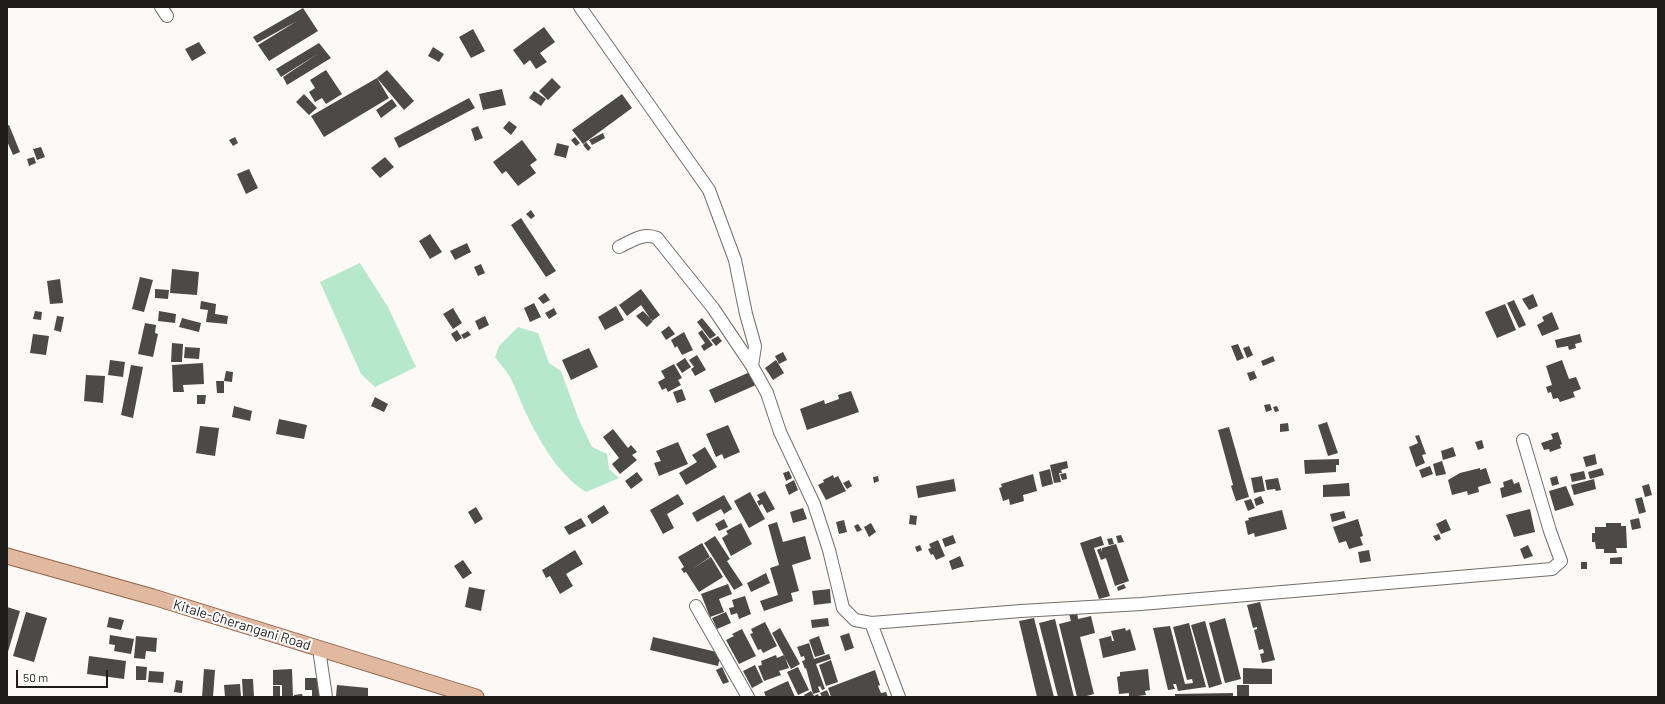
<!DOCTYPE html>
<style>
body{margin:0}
#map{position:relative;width:1665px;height:704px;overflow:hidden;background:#fcf9f7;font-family:Barlow,sans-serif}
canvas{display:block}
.frame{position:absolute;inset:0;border:8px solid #1e1d1c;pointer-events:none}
.scale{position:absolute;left:16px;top:670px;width:92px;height:18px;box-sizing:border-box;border:2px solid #1e1d1c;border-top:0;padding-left:5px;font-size:12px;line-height:14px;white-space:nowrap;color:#1e1d1c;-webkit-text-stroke:3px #fff;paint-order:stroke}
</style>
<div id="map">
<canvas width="1665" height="704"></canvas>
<div class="frame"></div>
<div class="scale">50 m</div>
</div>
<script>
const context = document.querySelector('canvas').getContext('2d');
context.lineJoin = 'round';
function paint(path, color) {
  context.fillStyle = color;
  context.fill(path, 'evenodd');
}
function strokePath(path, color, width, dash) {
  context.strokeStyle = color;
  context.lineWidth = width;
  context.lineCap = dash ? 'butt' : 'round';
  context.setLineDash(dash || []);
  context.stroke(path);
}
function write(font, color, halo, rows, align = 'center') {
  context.font = font + ' Barlow,sans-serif';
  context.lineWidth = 4;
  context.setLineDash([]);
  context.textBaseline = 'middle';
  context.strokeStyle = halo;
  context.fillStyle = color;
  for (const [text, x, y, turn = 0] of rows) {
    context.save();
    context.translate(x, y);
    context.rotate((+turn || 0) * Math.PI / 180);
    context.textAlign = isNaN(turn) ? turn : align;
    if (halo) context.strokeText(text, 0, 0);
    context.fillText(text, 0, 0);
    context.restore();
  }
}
paint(new Path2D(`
 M360 263 388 307 416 367 375 387 361 374 320 282Z
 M518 327 538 333 549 363 561 371 579 420 592 447 607 454 609 469 619 478 586 492C556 473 538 438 523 407 519 398 516 388 511 379 507 371 500 364 495 357L499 346Z`), '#b6e8cc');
paint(new Path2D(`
 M303 8 318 31 269 61 258 45 297 21 257 43 253 37Z
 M544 27 555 42 540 53 547 62 536 69 530 60 524 65 513 50Z
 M473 29 485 51 471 58 459 37Z
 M199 42 206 53 192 61 185 49Z
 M319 43 331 58 287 85 283 77 319 53 281 77 276 69Z
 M433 47 444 54 439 62 428 56Z
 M326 70 342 94 326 104 322 98 315 102 309 92 315 88 310 80Z
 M387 70 414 101 404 110 377 78Z
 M377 78 389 98 324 137 311 116Z
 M552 78 561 87 548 100 539 91Z
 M502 89 506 105 483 110 479 94Z
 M534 91 546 99 541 106 529 98Z
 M304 94 317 108 309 115 296 102Z
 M622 94 632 108 583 144 572 130Z
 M469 98 475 108 399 148 394 138Z
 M392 99 397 106 381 118 376 110Z
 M509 121 517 127 511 135 503 128Z
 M9 125 20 152 13 155 7 141V126Z
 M478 126 483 138 475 141 471 129Z
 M603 133 605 138 592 145 589 140Z
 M235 137 238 143 233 146 229 140Z
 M575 137 580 143 576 146 571 140Z
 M522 140 537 160 530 165 536 173 518 186 506 171 502 174 493 162Z
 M586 142 591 148 588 151 583 145Z
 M557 143 569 146 566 158 554 155Z
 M41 147 45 157 37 160 33 149Z
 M34 157 36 163 29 166 27 159Z
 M385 157 394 167 380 178 371 168Z
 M249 169 258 188 246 194 237 174Z
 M531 210 535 216 531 219 526 214Z
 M521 218 556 271 546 277 511 225Z
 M430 234 442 252 430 259 419 241Z
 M467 243 471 252 455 260 450 251Z
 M481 264 485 273 478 276 474 267Z
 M172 269 199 272 197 295 170 293Z
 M140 277 153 280 144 312 132 309Z
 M60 279 63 303 50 304 47 281Z
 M155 289 169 290 168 299 155 298Z
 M641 289 660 315 652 321 641 305 627 316 619 305Z
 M545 293 550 300 543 304 538 298Z
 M1533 294 1538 306 1529 310 1522 299Z
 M1514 300 1526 325 1519 328 1507 303Z
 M201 301 216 304 215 314 228 316 227 324 206 322 208 310 200 309Z
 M534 303 541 317 530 322 524 308Z
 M1505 304 1516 330 1497 338 1485 312Z
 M616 306 624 320 605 330 598 317Z
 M453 308 462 323 453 329 443 314Z
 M554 308 557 314 549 319 545 313Z
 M35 311 42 312 41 320 33 319Z
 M159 311 176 314 175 323 158 321Z
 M643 311 653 321 647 327 636 316Z
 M1552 312 1559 329 1542 336 1537 325 1544 321 1542 317Z
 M57 316 64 317 61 332 54 330Z
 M485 316 489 325 479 330 475 321Z
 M182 318 201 323 199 332 179 327Z
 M702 318 716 335 710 339 697 322Z
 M145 323 156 325 155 333 158 334 153 357 138 354Z
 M669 326 675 334 666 340 661 332Z
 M457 330 462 338 456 342 451 334Z
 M702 330 713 345 704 351 701 346 705 343 698 333Z
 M468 331 471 335 464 339 461 335Z
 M684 332 693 350 682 355 677 346 675 348 671 340Z
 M33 334 49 336 46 355 30 353Z
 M1580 334 1582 342 1575 344 1576 348 1569 350 1568 346 1557 348 1555 340Z
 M718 336 722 341 716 346 711 340Z
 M172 343 183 344 182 362H171Z
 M1238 344 1244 358 1237 361 1231 346Z
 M1249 346 1253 355 1247 358 1243 348Z
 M185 347 200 348 199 359 184 358Z
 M589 348 598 367 571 380 562 360Z
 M783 352 787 360 779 364 775 356Z
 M697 355 706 370 695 376 691 369 694 367 689 360Z
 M1273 356 1275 361 1263 366 1261 361Z
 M685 358 691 367 682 373 676 364Z
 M110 360 125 362 123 377 108 375Z
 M776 360 784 373 773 380 765 368Z
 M1562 360 1569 379 1576 377 1581 389 1573 392 1575 397 1560 402 1558 398 1553 399 1551 392 1548 393 1546 387 1552 385 1546 366Z
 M203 363 204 384 183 385 184 392H173L172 365Z
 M674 364 682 378 678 380 681 385 668 392 666 388 662 390 658 382 665 378 661 371Z
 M131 365 143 367 133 418 121 415Z
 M226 371 233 372 232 382 224 381Z
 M1254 371 1257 378 1250 381 1247 373Z
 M750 372 756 385 715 403 709 390Z
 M86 375 105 376 103 403 84 401Z
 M216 381H224V393H217Z
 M682 389 686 400 677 403 673 392Z
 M851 391 859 412 807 430 800 409 824 400 825 404 839 399 838 395Z
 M197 395H206L205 404H197Z
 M375 397 388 404 384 412 371 406Z
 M1270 404 1272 410 1266 412 1264 405Z
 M234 406 252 411 250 421 232 417Z
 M1277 406 1279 411 1275 412 1273 407Z
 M279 419 307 425 304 439 276 434Z
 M1327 422 1338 453 1328 456 1318 425Z
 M1288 423 1289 431 1280 432V424Z
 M728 425 740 452 724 459 722 454 716 457 706 434Z
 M200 426 219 428 215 456 196 453Z
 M1229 427 1249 497 1236 501 1231 486 1233 485 1218 430Z
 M613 429 628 448 631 445 637 452 632 455 637 460 620 474 612 464 619 458 603 437Z
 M1558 432 1562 444 1560 445 1561 448 1550 452 1549 449 1544 450 1541 443 1553 439 1551 434Z
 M1419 435 1426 454 1422 455 1425 463 1416 467 1409 447 1418 443 1415 436Z
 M1482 440 1484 448 1478 450 1475 442Z
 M678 442 688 464 659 476 654 463 661 461 656 451Z
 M705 447 717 467 686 485 679 473 697 462 692 455Z
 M1453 447 1456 456 1443 460 1441 451Z
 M1595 454 1597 464 1586 467 1583 457Z
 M1339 459V465H1336V472L1305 474 1304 460Z
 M1067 461 1068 468 1061 470 1062 473H1059L1061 482 1054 483 1050 465Z
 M1442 461 1446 474 1436 476 1433 464Z
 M1430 466 1433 474 1422 478 1419 470Z
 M1480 468V470L1486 468 1491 483 1478 487 1479 492 1468 495 1467 491 1452 495 1448 480 1460 473Z
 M1602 468 1604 475 1590 479 1588 472Z
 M1050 469 1053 484 1042 487 1039 472Z
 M789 471 792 478 786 481 783 473Z
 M1584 471 1586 479 1572 482 1570 474Z
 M637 472 643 480 631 489 625 481Z
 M1066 473 1067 479 1062 480 1060 474Z
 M1033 474 1037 491 1023 495 1024 501 1010 505 1009 499 1003 501 999 488 1002 487 1001 484Z
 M833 475 834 478 838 476 846 491 826 500 818 485 824 482 823 480Z
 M878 476 879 481 874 483 873 477Z
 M1262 476 1265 491 1254 493 1251 478Z
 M1557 476 1559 484 1552 486 1550 478Z
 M1278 478 1281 490 1276 491 1275 489 1267 490 1265 480Z
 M954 479 956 491 918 498 916 486Z
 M1512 479 1514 484 1519 482 1522 492 1502 498 1500 488 1504 487 1503 482Z
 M1594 479 1596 489 1574 495 1571 485Z
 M794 480 798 490 789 495 785 485Z
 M849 480 852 486 847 489 843 483Z
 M1349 483 1350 496 1323 497V485Z
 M1649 484 1652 495 1645 497 1642 486Z
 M1566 486 1574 505 1555 511 1549 491Z
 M765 491 775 509 767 513 762 504 759 506 757 501 760 500 757 495Z
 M750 492 765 519 749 528 734 501Z
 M678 494 684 504 667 514 674 528 663 534 650 510Z
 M724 495 732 509 724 514 721 509 697 522 692 513Z
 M1261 496 1264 503 1256 506 1254 499Z
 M1642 497 1646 512 1639 514 1635 499Z
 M1251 499 1255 508 1248 511 1244 501Z
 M604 505 609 513 592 524 587 516Z
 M476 507 483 519 475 524 468 512Z
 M803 508 807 519 793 523 790 512Z
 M1530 509 1535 532 1514 537 1506 515Z
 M1282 510 1287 529 1255 537 1254 533 1248 535 1245 521 1249 520 1248 518Z
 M1344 511 1346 518 1332 522 1330 514Z
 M910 515 917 516 916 525 909 524Z
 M581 518 586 526 569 535 564 527Z
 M1639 518 1641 528 1632 530 1630 520Z
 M724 519 728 527 719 531 715 524Z
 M1358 519 1363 536 1360 537 1363 545 1349 549 1346 541 1339 543 1333 527Z
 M1446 519 1451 530 1441 534 1436 524Z
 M844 520 847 532 839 534 836 522Z
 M777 522 783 542 805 536 811 559 792 565 799 591 791 593 793 601 764 611 760 601 778 595 770 568 779 565 768 525Z
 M741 523 752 544 731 556 722 538 728 534 726 531Z
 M871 523 876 532 869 537 864 527Z
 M1606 523H1621V526H1626L1627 548H1616L1617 553H1604V549H1596L1595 542H1592V533H1595V527H1606Z
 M858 524 862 530 857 532 854 526Z
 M1439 534 1441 539 1436 541 1433 536Z
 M953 535 956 543 945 547 942 539Z
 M1121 535 1124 542 1118 543 1116 536Z
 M715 536 730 559 727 561 743 585 734 590 704 543Z
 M1101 536 1104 545 1094 548 1110 596 1099 599 1080 543Z
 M1112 538 1114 544 1109 545 1107 539Z
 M938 540 945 556 936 560 933 554 931 555 928 549 931 548 929 544Z
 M702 543 710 557 692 569 711 557 723 577 699 592 686 572 684 573 681 569 684 567 678 557Z
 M1116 544 1129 581 1115 586 1106 558 1101 560 1097 550 1101 548 1102 552V548Z
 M920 545 922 550 917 552 915 547Z
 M1528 545 1533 556 1524 559 1520 549Z
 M575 550 583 564 566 574 573 586 560 594 550 576 546 578 542 570Z
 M1369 550 1371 561 1360 563 1358 552Z
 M960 556 964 566 952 570 949 561Z
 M1622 557V564H1610V558Z
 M463 560 472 573 463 579 454 566Z
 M1581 562H1587V569H1581Z
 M766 573 770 583 751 592 747 583Z
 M728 584 732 594 719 599 724 612 710 617 701 594Z
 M1124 584 1126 588 1118 591 1117 587Z
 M469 587 485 590 481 611 465 607Z
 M830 589 831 603 814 605 812 591Z
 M745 596 751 614 739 619 737 613 731 615 729 608 734 607 732 600Z
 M1260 602 1275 660 1262 663 1260 654 1264 653 1263 649 1259 650 1254 630 1257 629V627L1253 628 1247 605Z
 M7 607 20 611 7 655Z
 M26 612 47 618 34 662 13 656Z
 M726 612 731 623 717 629 712 618Z
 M1077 612 1078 619 1091 616 1095 633 1080 637 1094 694 1083 697H1077L1059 624 1071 621 1069 614Z
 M109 617 124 620 121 630 107 627Z
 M828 618 829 626 812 628 811 620Z
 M1034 618 1054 697H1037L1019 621Z
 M1225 618 1241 679 1225 683 1209 623Z
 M1055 619 1074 697H1058L1039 623Z
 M1205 621 1222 684 1209 688 1191 625Z
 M765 622 777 646 763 653 761 649 758 650 750 634 753 633 751 629Z
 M1189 623 1206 687 1178 691 1176 684H1173L1175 689 1168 690 1153 628 1170 626 1185 684 1193 683 1192 679 1187 680 1173 627Z
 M780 628 800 664 791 669 772 633Z
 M1125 628 1126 631 1130 629 1136 650 1103 658 1099 639 1111 636 1112 641H1114L1111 631Z
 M742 629 756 656 739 664 726 640 734 636 732 634Z
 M849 633 854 648 845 651 840 636Z
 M110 635 134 639 131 654 114 651 115 645 109 644Z
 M136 636 157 638 156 652 146 651 145 659 134 658Z
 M819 636 825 654 815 657 809 640Z
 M653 637 721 653 718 666 650 650Z
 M809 643 814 659 829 654 831 659 816 664 825 689 822 690 820 686 818 687 820 692 813 694 806 668 805 669 802 661 805 660 804 656 801 657 797 647Z
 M776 655 777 658 784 655 789 668 779 671 781 675 764 681 758 666 762 665 761 661Z
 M89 656 126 661 124 679 87 674Z
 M831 660 838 682 826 686 819 665Z
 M755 665 763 682 752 688 743 671Z
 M136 666 147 667 146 680H136Z
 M722 667 729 682 723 684 716 670Z
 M798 667 809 690 798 695 787 672Z
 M1243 668 1272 669V684H1243Z
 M204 669 215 670 213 697H202Z
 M292 669 293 697H282V685H273V670Z
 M1148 669 1150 690 1145 691 1146 695 1129 697V693L1119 694 1117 677 1120 676V672Z
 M875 670 880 685 878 686 881 693 886 692 888 697H831L828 688Z
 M149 671 164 672 163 683 148 682Z
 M305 678H322V697H312V690H305Z
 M242 679H253L254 697H243Z
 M176 680 183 681 182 693 174 692Z
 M788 681 795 697H766L764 692Z
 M240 684 241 697H225L224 685Z
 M337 685 368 688V697L336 696Z
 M1237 685H1249V697H1237Z
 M273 686H280V697H273Z
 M827 690 830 697H822L820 693Z
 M811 691 814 696 818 694 819 697H805L804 695Z
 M1233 693V697H1175V694Z
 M302 694 303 697H294V695Z`), '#4c4a48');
const minor = new Path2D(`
 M161 7 167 16
 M580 7 709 190 735 260 746 314 755 346 752 366
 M619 247C632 241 643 232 657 238L713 308 752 366 767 393 780 432 814 504 829 550 843 608 855 620 871 623 1021 611 1141 604 1552 569 1561 561 1550 531 1523 440
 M696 606 748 697
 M871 623 899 697
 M319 649 326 697`);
const major = new Path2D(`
 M7 556 153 597 476 697`);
strokePath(minor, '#726f6d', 14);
strokePath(major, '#906349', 17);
strokePath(minor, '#fff', 12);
strokePath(major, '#e1b8a0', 15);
write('14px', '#1e1d1c', '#fff', [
 ["Kitale-Cherangani Road",242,625,17]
]);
</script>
